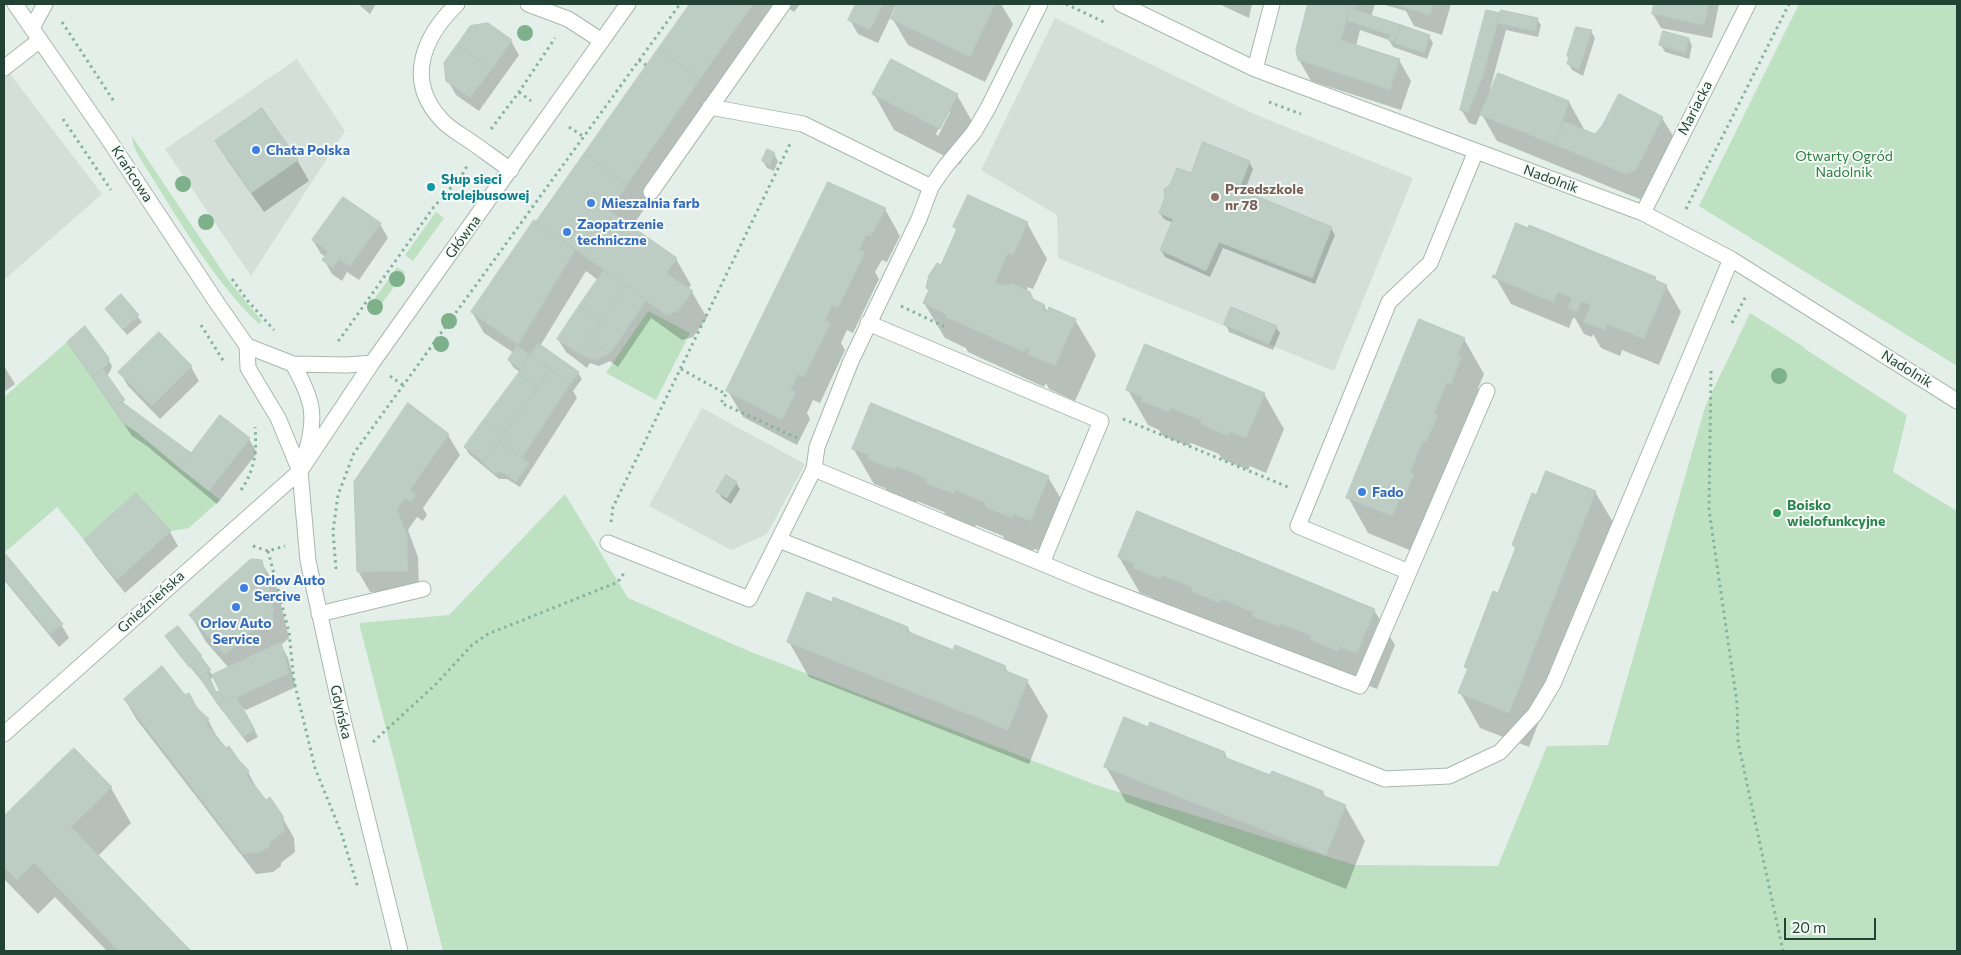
<!DOCTYPE html>
<meta charset="utf-8">
<style>
body{margin:0}
#map{position:relative;width:1961px;height:955px;overflow:hidden;background:#e5efe9;font-family:Commissioner,sans-serif}
canvas{display:block}
.frame{position:absolute;inset:0;border:5px solid #224235;pointer-events:none}
.scale{position:absolute;left:1784px;top:918px;width:92px;height:22px;box-sizing:border-box;border:2px solid #224235;border-top:0;padding-left:6px;font-size:15px;line-height:18px;white-space:nowrap;color:#224235;-webkit-text-stroke:4px #f6fbf8;paint-order:stroke}
</style>
<div id="map">
<canvas width="1961" height="955"></canvas>
<div class="frame"></div>
<div class="scale">20 m</div>
</div>
<script>
const context = document.querySelector('canvas').getContext('2d');
context.lineJoin = 'round';
function paint(path, color) {
  context.fillStyle = color;
  context.fill(path, 'evenodd');
}
function strokePath(path, color, width, dash) {
  context.strokeStyle = color;
  context.lineWidth = width;
  context.lineCap = dash ? 'butt' : 'round';
  context.setLineDash(dash || []);
  context.stroke(path);
}
function write(font, color, halo, rows, align = 'center') {
  context.font = font + ' Commissioner,sans-serif';
  context.lineWidth = 4;
  context.setLineDash([]);
  context.textBaseline = 'middle';
  context.strokeStyle = halo;
  context.fillStyle = color;
  for (const [text, x, y, turn = 0] of rows) {
    context.save();
    context.translate(x, y);
    context.rotate((+turn || 0) * Math.PI / 180);
    context.textAlign = isNaN(turn) ? turn : align;
    if (halo) context.strokeText(text, 0, 0);
    context.fillText(text, 0, 0);
    context.restore();
  }
}
paint(new Path2D(`
 M1055 18 1254 114 1413 178 1334 371 1058 258 1057 215 981 170Z
 M297 59 345 131 251 276 165 149Z
 M4 66 102 194 4 280Z
 M702 408 805 464 767 534 731 550 649 506Z`), '#d3dfd8');
paint(new Path2D(`
 M1799 4H1957V366L1699 206Z
 M132 136 229 281 262 321 259 324C212 280 173 210 138 155L133 144Z
 M436 212 444 218 413 261 405 255Z
 M397 267 405 272 375 313 368 308Z
 M648 311 690 333 656 400 606 373Z
 M1750 313 1804 347 1805 349 1907 415 1893 472 1957 511V951H443L359 623 449 615 565 494 628 598 751 652 1096 785 1355 865 1498 866 1547 746 1608 745 1705 407Z
 M67 342 113 408 137 432 220 500 189 528 171 531 136 493 84 540 57 507 4 553V397Z`), '#bde1c1');
paint(new Path2D(`
 M358 4H376L370 14Z
 M691 4H800L794 12 785 6 631 228 676 259 691 285 688 289 692 292 707 318 693 337 682 340 651 318 618 367 610 361 599 366 590 363 587 368 566 352 558 339 598 280 586 271 540 346 578 373 582 379 573 391 577 398 520 487 507 479H499L469 454 465 447 520 372 513 367 509 360 514 353 484 333 472 312Z
 M857 4H897L891 15 894 16 900 4H1001L1013 24 985 82 908 45 891 16 878 43 858 34 850 20Z
 M1219 4H1252L1249 18Z
 M1310 4H1375L1371 17 1429 36 1433 43 1427 59 1393 47 1389 40 1360 30 1356 46 1399 60 1411 81 1401 110 1311 81 1299 60 1297 50Z
 M1381 4H1451L1442 35 1414 26 1406 11Z
 M1655 4H1719L1712 38 1661 28 1653 14Z
 M1499 14 1500 16 1537 19 1541 25 1538 37 1506 30 1490 89 1492 90 1498 74 1569 102 1584 129 1583 131 1595 136 1662 118 1678 144 1642 200 1497 141 1481 113 1476 125 1469 123 1461 109Z
 M1591 31 1595 38 1583 76 1572 70 1568 63 1570 59 1568 56Z
 M1689 39 1692 46 1689 59 1665 52 1661 45Z
 M511 41 519 55 479 111 456 95 448 81Z
 M874 94 957 95 977 130 960 164 894 130ZM947 112H950L938 136 936 134Z
 M216 141 297 160 309 181 264 212 228 161Z
 M774 154 778 161 774 171 767 168 763 161Z
 M1249 162 1253 169 1244 193 1331 228 1335 235 1315 284 1223 248 1210 277 1165 257 1161 250 1173 223 1164 219 1160 213 1192 175Z
 M885 209 900 236 887 262 882 260 875 272 879 279 853 333 847 330 841 343 845 350 820 403 813 400 807 413 810 419 797 445 743 417 728 391Z
 M1027 223 1047 259 1033 289 1028 287 1026 292 1034 301 1044 306 1048 312 1075 320 1096 355 1075 401 1049 389 1046 383 1044 387 968 352 966 348 945 338 924 303 930 292 927 288 941 267 957 232 955 227Z
 M380 224 388 238 359 280 347 272 342 281 332 274 324 260 326 257 321 254 313 240Z
 M1496 278H1655L1658 283 1666 286 1681 312 1659 365 1622 350 1620 356 1601 348 1593 334 1592 337 1584 334 1575 318H1573L1569 328 1511 304Z
 M121 296 142 322 127 335 106 309Z
 M1226 325 1276 327 1280 333 1273 350 1229 332Z
 M159 334 191 367 199 381 160 419 128 386 120 372Z
 M1464 339 1484 374 1478 388 1481 392 1471 418 1467 417 1455 447 1457 451 1412 551 1368 533 1348 497Z
 M72 349 108 359 112 366 110 372 106 376 127 408 192 455 249 439 257 453 217 504 147 446 132 436Z
 M4 366 15 384 4 392Z
 M1128 390 1264 394 1284 429 1266 473 1250 466 1248 470 1222 459 1219 454 1191 443 1189 446 1163 436 1159 430 1148 425Z
 M448 435 460 455 423 508 427 515 423 521 417 517 408 530 418 557 419 591 370 592 358 571 355 483Z
 M853 448 1048 477 1069 512 1051 555 1034 549 1032 552 1006 542 1003 536 976 525 974 529 947 518 944 512 917 501 915 505 889 494 885 488 874 484Z
 M736 483 740 489 731 504 722 498 718 492Z
 M1595 492 1616 527 1529 747 1480 728 1460 692 1468 671 1465 666 1498 595 1516 550 1513 544 1537 497Z
 M170 532 178 546 125 593 94 554 86 540Z
 M4 554 61 624 69 638 59 647 4 580Z
 M1119 557 1374 610 1395 645 1377 689 1214 627 1210 621 1183 610 1181 613 1155 603 1151 597 1140 593Z
 M261 562 277 588 289 638 281 645 288 658 296 687 246 710 242 707 258 737 247 743 205 685 170 643 178 628 213 676 229 668 206 642 191 616ZM214 676 224 699 223 700 216 694 210 680Z
 M834 599 908 628 911 634 954 651 1005 667 1009 673 1027 681 1048 716 1029 764 809 677 789 642 832 603Z
 M125 700 196 709 208 720 219 741 248 772 260 794 282 817 294 838 295 852 281 863V866L273 872 256 874 137 720Z
 M74 750 111 788 131 823 98 856 189 951H107L55 897 38 914 4 879V818Z
 M1225 753 1228 760 1271 776 1323 792 1326 799 1345 806 1365 841 1346 889 1126 802 1106 767Z`), '#0003');
const building = new Path2D(`
 M690 4H753L700 79 658 49Z
 M856 4H883L870 30 848 20Z
 M898 4H995L970 57 891 19Z
 M1308 4H1342L1350 6 1341 40 1400 59 1390 90 1298 60 1296 50Z
 M1342 4H1357L1356 8Z
 M1402 4H1433L1430 15 1401 6Z
 M1654 4H1709L1704 25 1652 14Z
 M1349 8 1401 25 1395 42 1388 40 1390 35 1346 20Z
 M1486 10 1500 13 1483 76 1468 112 1460 110Z
 M1501 10 1538 18 1535 31 1497 23Z
 M488 23 512 40 492 69 457 45 470 26Z
 M1401 25 1430 35 1424 53 1395 43Z
 M1576 27 1592 30 1579 70 1567 64 1569 57 1567 56Z
 M1663 31 1689 38 1685 53 1659 45Z
 M457 45 492 69 470 98 446 81 444 63Z
 M658 49 700 79 627 185 584 154Z
 M891 59 958 94 940 129 872 94Z
 M1498 73 1569 101 1555 145 1480 115Z
 M1619 94 1663 117 1636 170 1626 174 1555 145 1563 121 1595 134 1602 126Z
 M262 108 298 160 251 193 215 141Z
 M1203 142 1250 161 1239 189 1332 227 1312 278 1219 242 1206 271 1160 250 1173 219 1159 213 1165 197 1164 189 1170 185 1177 168 1191 173Z
 M767 149 775 153 770 165 762 161Z
 M584 154 627 185 609 211 614 214 602 230 597 226 590 237 591 243 583 255 536 222Z
 M828 182 886 208 871 236 867 234 859 249 865 252 838 308 832 305 825 320 831 323 804 377 798 374 791 389 796 392 782 420 726 391Z
 M968 195 1028 222 1013 255 1008 253 995 282 1005 286 1012 283 1030 292 1033 299 1045 305 1043 310 1047 312 1049 307 1076 319 1055 366 1028 354 1030 349 1026 347 1024 352 946 317 947 315 923 303 929 290 926 288 929 275 937 263 941 265 957 229 953 227Z
 M343 197 381 223 350 266 339 259 333 268 322 260 328 251 312 240Z
 M614 214 677 258 666 273 693 291 678 311 666 315 583 255 591 243 590 237 597 226 602 230Z
 M534 220 575 250 518 345 471 312Z
 M1516 223 1528 228 1529 225 1656 277 1655 280 1667 285 1644 339 1607 324 1605 330 1584 322 1591 305 1581 301 1577 312 1568 308 1572 298 1558 292 1554 301 1555 303 1492 277 1493 275 1495 276Z
 M604 270 626 286 601 322 579 306Z
 M626 286 646 300 610 354 589 339Z
 M121 294 139 315 123 330 105 309Z
 M579 306 601 322 579 354 557 339Z
 M1231 307 1277 326 1269 344 1224 325Z
 M1419 319 1465 338 1458 355 1462 356 1451 384 1447 382 1434 414 1438 415 1426 442 1423 441 1410 472 1414 474 1402 501 1399 500 1392 516 1346 498Z
 M85 326 109 358 107 365 92 377 67 342Z
 M159 332 192 366 152 406 118 372Z
 M589 339 610 354 595 360 579 354Z
 M538 343 579 372 570 384 530 355Z
 M1145 344 1265 393 1246 438 1229 432 1228 436 1200 424 1202 421 1171 408 1169 412 1141 401 1143 397 1126 390Z
 M517 346 530 355 521 369 508 360Z
 M530 355 551 369 538 388 518 374Z
 M103 369 125 400 113 408 92 377Z
 M551 369 570 384 522 458 498 442Z
 M518 374 538 388 503 435 483 421Z
 M122 402 191 453 180 468 137 432 123 423 113 408Z
 M408 403 449 434 410 490 416 494 411 502 405 498 397 509 407 536 408 571 357 572 354 482Z
 M871 403 1049 476 1031 521 1014 514 1012 518 985 507 986 503 955 490 954 494 926 483 927 479 896 466 895 470 867 459 869 455 852 449Z
 M220 415 250 438 209 491 180 468Z
 M483 421 503 435 484 462 464 447Z
 M498 442 529 463 516 482 502 472 494 473 483 463Z
 M1546 471 1596 491 1509 713 1458 693 1468 668 1464 667 1493 591 1498 593 1516 547 1512 545 1532 493 1536 495Z
 M726 475 737 482 727 498 716 492Z
 M136 493 171 531 117 580 84 540Z
 M1137 511 1375 609 1357 654 1340 647 1338 651 1310 640 1312 636 1281 624 1280 627 1252 616 1253 612 1221 599 1220 603 1192 592 1193 588 1162 575 1161 579 1133 568 1135 564 1118 557Z
 M4 552 63 624 50 634 4 578Z
 M251 559 262 560 274 611 225 655 189 615Z
 M807 592 832 602 833 597 908 627 906 631 953 650 955 645 1006 666 1004 670 1028 680 1008 730 787 642Z
 M272 613 274 621 265 629 261 622Z
 M178 626 202 656 189 667 165 636Z
 M281 642 289 673 238 697 236 696 224 700 212 675Z
 M201 657 211 670 200 678 190 666Z
 M162 666 185 695 189 693 197 708 209 719 206 723 226 748 229 746 238 759 249 771 247 776 266 800 270 797 283 816 284 831 270 842V846L261 852 243 854 124 699Z
 M207 672 216 692 219 691 224 700 217 703 200 678Z
 M236 696 255 730 243 737 217 703Z
 M1124 717 1148 727 1150 722 1225 752 1224 757 1270 775 1272 771 1323 791 1322 795 1346 805 1326 855 1104 767Z
 M74 748 112 787 71 827 191 951H119L34 863 17 880 4 867V816Z`);
paint(building, '#bdcdc4');
strokePath(building, '#b7c9bf', 1);
const minor = new Path2D(`
 M15 4 107 137 217 303 247 346 293 364 347 365 372 363
 M457 4C424 36 405 79 440 118 447 127 458 133 467 139 482 149 496 160 511 170
 M528 4 568 19 602 41
 M1121 4 1255 69 1643 213 1731 259 1957 401
 M32 28 45 4
 M4 68 40 40
 M1255 69 1272 4
 M710 107 803 124 931 187
 M1476 151 1430 263 1389 302 1298 526 1409 572 1487 391
 M651 192 783 4
 M1643 213 1748 4
 M868 323 1101 421 1042 563
 M247 346 248 368 278 418 300 471 308 561 343 720 400 951
 M293 364C312 398 318 416 305 455
 M814 469 1092 584 1360 686 1409 572
 M779 540 1385 779 1449 776 1500 752 1535 714 1553 684 1731 259
 M608 543 749 599 814 469 817 447 851 361 919 219 931 187 945 167 974 132 988 108 1040 4
 M319 614 423 589
 M4 734 300 471 372 363 628 4`);
strokePath(minor, '#a7b8af', 17);
strokePath(new Path2D(`
 M1066 4 1106 23
 M62 22 115 103
 M639 60 646 65
 M519 92 531 101
 M1269 102 1301 114
 M63 119 111 190
 M569 127 584 137
 M491 129 519 92 555 38
 M1686 209 1789 4
 M232 279 248 301 274 330
 M901 306 947 328
 M1732 323 1746 296
 M201 325 224 362
 M338 341 340 339 433 208 462 175 467 166
 M681 369 726 394 721 403 797 438
 M1711 371 1709 510 1737 703 1738 742 1783 951
 M390 376 403 385
 M1123 419 1288 487
 M241 490C255 470 257 450 255 427
 M611 522 613 507 790 144
 M253 546 268 551 285 546
 M268 551 289 632 294 681 315 768 342 835 358 888
 M336 569 333 531 338 495 354 453 680 4
 M373 742 435 685 472 645 488 634 618 582 624 573`), '#84b49e', 3, [2.5, 4]);
strokePath(minor, '#fff', 15);
context.fillStyle = '#7eb08b';
for (const [x, y] of [
 [525,33],
 [183,184],
 [206,222],
 [397,279],
 [375,307],
 [449,321],
 [441,344],
 [1779,376]
]) {
  context.beginPath();
  context.arc(x, y, 8, 0, 2 * Math.PI);
  context.fill();
}
for (const [x, y, r, color] of [
 [256,150,5,"#3f7fe0"],
 [431,187,5,"#0f9aa8"],
 [1215,197,5,"#8d6e63"],
 [591,203,5,"#3f7fe0"],
 [567,232,5,"#3f7fe0"],
 [1362,492,5,"#3f7fe0"],
 [1777,513,5,"#2e9e5b"],
 [244,588,5,"#3f7fe0"],
 [236,607,5,"#3f7fe0"]
]) {
  const dot = new Path2D();
  dot.arc(x, y, r, 0, 2 * Math.PI);
  context.fillStyle = color;
  context.fill(dot);
  strokePath(dot, '#f6fbf8', 2);
}
write('14px', '#224235', '#f6fbf8', [
 ["Mariacka",1695,108,-63],
 ["Krańcowa",132,174,57],
 ["Nadolnik",1551,179,20],
 ["Główna",463,237,-54],
 ["Nadolnik",1907,369,32],
 ["Gnieźnieńska",151,602,-42],
 ["Gdyńska",341,712,77]
]);
write('bold 14px', '#366cbe', '#f6fbf8', [
 ["Chata Polska",266,150],
 ["Mieszalnia farb",601,203],
 ["Zaopatrzenie",577,224],
 ["techniczne",577,240],
 ["Fado",1372,492],
 ["Orlov Auto",254,580],
 ["Sercive",254,596],
 ["Orlov Auto",236,623,"center"],
 ["Service",236,639,"center"]
], 'left');
write('14px', '#2a7c3e', '#f6fbf8', [
 ["Otwarty Ogród",1844,156],
 ["Nadolnik",1844,172]
]);
write('bold 14px', '#0d838f', '#f6fbf8', [
 ["Słup sieci",441,179],
 ["trolejbusowej",441,195]
], 'left');
write('bold 14px', '#785e54', '#f6fbf8', [
 ["Przedszkole",1225,189],
 ["nr 78",1225,205]
], 'left');
write('bold 14px', '#27864d', '#f6fbf8', [
 ["Boisko",1787,505],
 ["wielofunkcyjne",1787,521]
], 'left');
</script>
